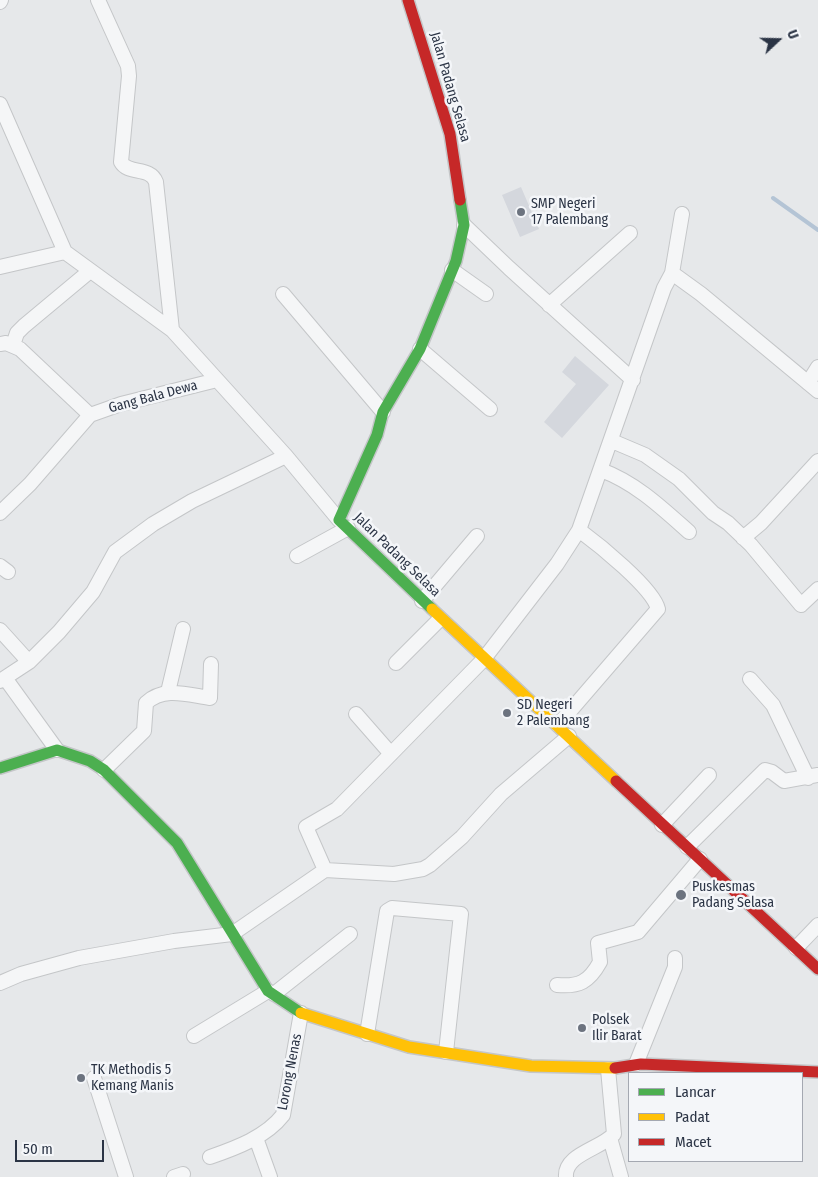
<!DOCTYPE html>
<style>
body{margin:0}
#map{position:relative;width:818px;height:1177px;overflow:hidden;background:#e6e8ea;font-family:"Fira Sans Condensed",sans-serif}
canvas{display:block}
.legend{position:absolute;left:628px;top:1072px;width:175px;height:90px;box-sizing:border-box;background:#f4f6f9;border:1px solid #a4a8b1;margin:0;padding:6px 9px;list-style:none;font-size:15px;color:#2b3445}
.legend li{display:flex;align-items:center;gap:10px;height:25px}
.legend b{width:25px;border:1px solid #a4a8b1}
.north{position:absolute;left:753px;top:15px;width:50px;height:50px;-webkit-text-stroke:4px #f4f6f9;paint-order:stroke;rotate:69deg;font-size:14px;font-weight:700;line-height:20px;text-align:center;color:#2b3445}
.north::after{content:'';display:block;margin:auto;width:18px;height:22px;background:#2b3445;clip-path:polygon(50% 0,100% 100%,50% 72%,0 100%)}
.scale{position:absolute;left:15px;top:1140px;width:89px;height:22px;box-sizing:border-box;border:2px solid #2b3445;border-top:0;padding-left:6px;font-size:15px;line-height:18px;white-space:nowrap;color:#2b3445;-webkit-text-stroke:4px #f4f6f9;paint-order:stroke}
</style>
<div id="map">
<canvas width="818" height="1177"></canvas>
<ul class="legend">
<li><b style="height:6px;background:#4caf50"></b>Lancar</li>
<li><b style="height:6px;background:#ffc107"></b>Padat</li>
<li><b style="height:6px;background:#c62828"></b>Macet</li>
</ul>
<div class="north">U</div>
<div class="scale">50 m</div>
</div>
<script>
const context = document.querySelector('canvas').getContext('2d');
context.lineJoin = 'round';
function paint(path, color) {
  context.fillStyle = color;
  context.fill(path, 'evenodd');
}
function strokePath(path, color, width, dash) {
  context.strokeStyle = color;
  context.lineWidth = width;
  context.lineCap = dash ? 'butt' : 'round';
  context.setLineDash(dash || []);
  context.stroke(path);
}
function write(font, color, halo, rows, align = 'center') {
  context.font = font + ' "Fira Sans Condensed",sans-serif';
  context.lineWidth = 5;
  context.setLineDash([]);
  context.textBaseline = 'middle';
  context.strokeStyle = halo;
  context.fillStyle = color;
  for (const [text, x, y, turn = 0] of rows) {
    context.save();
    context.translate(x, y);
    context.rotate((+turn || 0) * Math.PI / 180);
    context.textAlign = isNaN(turn) ? turn : align;
    if (halo) context.strokeText(text, 0, 0);
    context.fillText(text, 0, 0);
    context.restore();
  }
}
paint(new Path2D(`
 M521 187 539 229 520 237 502 195Z
 M575 356 609 385 562 438 544 422 576 384 562 372Z`), '#d4d7dd');
strokePath(new Path2D(`
 M773 198 818 230`), '#b4c4d5', 4);
const street = new Path2D(`
 M98 0 128 66 129 76 121 162C128 175 150 166 156 182L172 330
 M0 2 1 0
 M0 104 65 252 172 330 286 456 339 520
 M464 225 509 268 633 380
 M0 267 65 252
 M452 270 486 294
 M672 273 682 214
 M283 294 383 412
 M549 305 630 233
 M0 344 6 343 20 349 90 415
 M13 345 17 333 24 326 90 271
 M420 349 490 409
 M808 383 818 367
 M612 441 645 455 679 479 713 513 728 523 751 545 801 605 818 589
 M601 470C636 483 662 508 689 532
 M0 513 30 484 90 415 121 404 217 380
 M743 538 761 523 818 461
 M297 556 348 528
 M0 566 8 572
 M422 601 477 536
 M0 630 29 662
 M396 663 440 619
 M5 678 57 750
 M750 679 773 705 808 778
 M0 681 29 662 59 632 93 592 115 552 153 524 192 501 286 456
 M168 692 183 629
 M356 714 391 754
 M558 725 658 609C653 588 598 544 579 530
 M104 770 144 731 146 703C164 686 188 695 210 698L211 664
 M662 825 709 775
 M687 847 765 770 772 772 784 781 818 775
 M325 870 306 827 337 809 483 660 557 564 579 530 664 288 672 273 701 294 818 391
 M796 948 818 925
 M0 983 21 974 79 958 174 941 232 934 325 870 394 874 423 869 430 865 462 837 501 794 569 736
 M557 985C579 987 589 982 600 962L598 943 638 932 700 859
 M274 994 350 934
 M367 1034 387 911 392 908 461 914 446 1052
 M194 1036 268 991
 M636 1064 675 967V958
 M94 1078 126 1177
 M256 1138 270 1177
 M610 1138 621 1177
 M210 1157C236 1148 266 1137 283 1115L301 1013
 M174 1177 183 1174
 M566 1177C564 1154 601 1149 614 1134L608 1069`);
const fast = new Path2D(`
 M432 609 339 520 377 435 383 412 420 349 456 261 464 225 460 200
 M0 768 57 750 90 761 104 770 177 843 268 991 301 1013`);
const slow = new Path2D(`
 M432 609 616 781
 M301 1013 409 1047 531 1066 615 1068`);
const jam = new Path2D(`
 M408 0 450 134 460 200
 M616 781 818 969
 M615 1068 641 1064 818 1072`);
strokePath(street, '#c4c6c8', 16);
strokePath(fast, '#c4c6c8', 14);
strokePath(slow, '#c4c6c8', 14);
strokePath(jam, '#c4c6c8', 14);
strokePath(street, '#f5f6f7', 14);
strokePath(fast, '#4caf50', 11);
strokePath(slow, '#ffc107', 11);
strokePath(jam, '#c62828', 11);
for (const [x, y, r, color] of [
 [521,212,5,"#6c737f"],
 [507,713,5,"#6c737f"],
 [681,895,6,"#6c737f"],
 [582,1028,5,"#6c737f"],
 [81,1078,5,"#6c737f"]
]) {
  const dot = new Path2D();
  dot.arc(x, y, r, 0, 2 * Math.PI);
  context.fillStyle = color;
  context.fill(dot);
  strokePath(dot, '#f4f6f9', 2);
}
write('14px', '#2b3445', '#f4f6f9', [
 ["Jalan Padang Selasa",450,87,74],
 ["Gang Bala Dewa",153,397,-15],
 ["Jalan Padang Selasa",397,555,44],
 ["Lorong Nenas",290,1072,-79]
]);
write('14px', '#2b3445', '#f4f6f9', [
 ["SMP Negeri",531,204],
 ["17 Palembang",531,220],
 ["SD Negeri",517,705],
 ["2 Palembang",517,721],
 ["Puskesmas",692,887],
 ["Padang Selasa",692,903],
 ["Polsek",592,1020],
 ["Ilir Barat",592,1036],
 ["TK Methodis 5",91,1070],
 ["Kemang Manis",91,1086]
], 'left');
</script>
